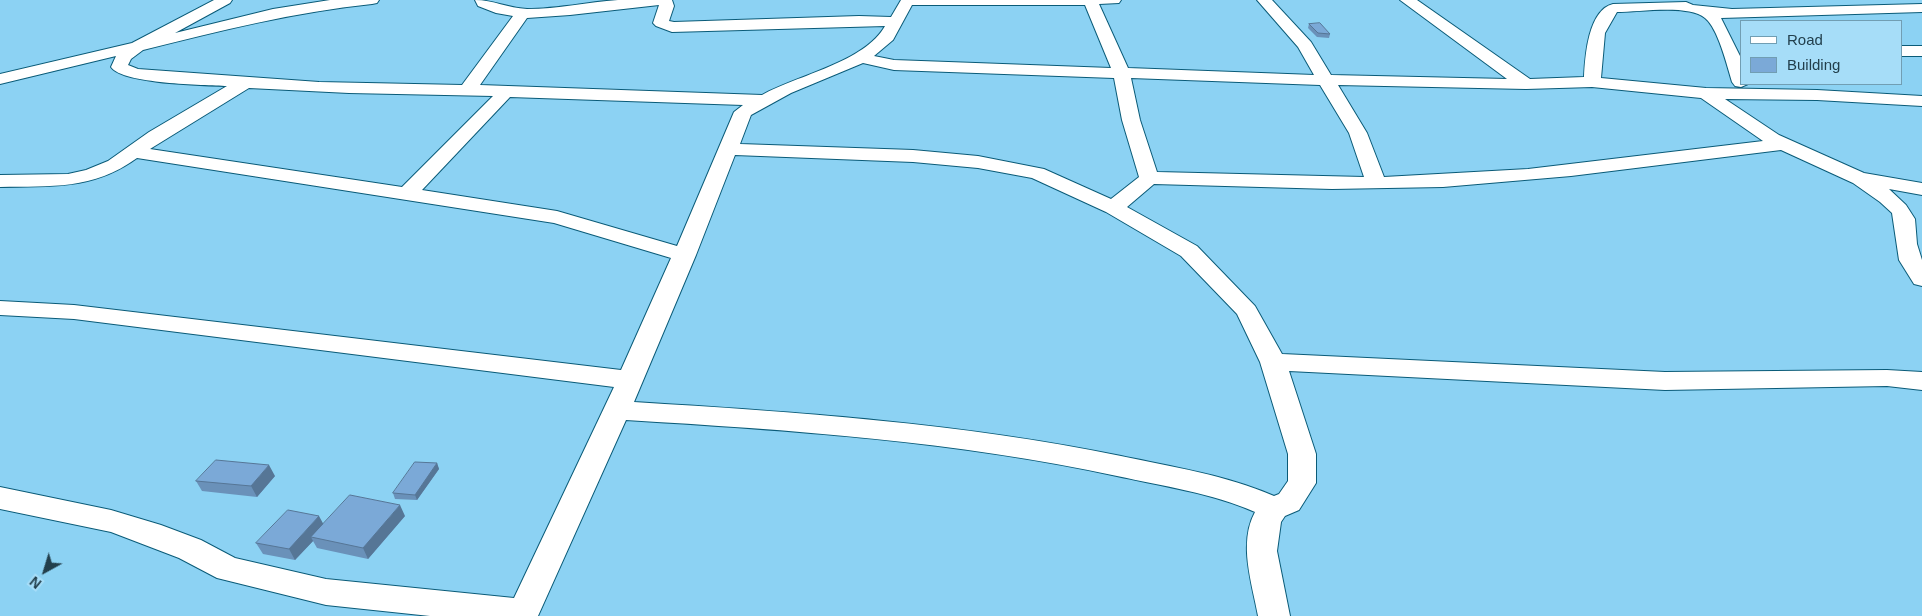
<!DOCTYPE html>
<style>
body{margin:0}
#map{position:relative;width:1922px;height:616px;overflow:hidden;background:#8cd2f3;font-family:Helvetica,sans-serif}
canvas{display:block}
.legend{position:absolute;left:1740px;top:20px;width:162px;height:65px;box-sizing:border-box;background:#a6ddf8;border:1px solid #719eb3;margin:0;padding:6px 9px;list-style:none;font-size:15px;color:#223f4c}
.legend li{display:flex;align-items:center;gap:10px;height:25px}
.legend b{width:25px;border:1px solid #719eb3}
.north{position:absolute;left:20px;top:546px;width:50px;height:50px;-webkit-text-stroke:4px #a6ddf8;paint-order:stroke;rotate:219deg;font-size:14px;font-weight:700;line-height:20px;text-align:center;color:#223f4c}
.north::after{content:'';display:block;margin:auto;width:18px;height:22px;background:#223f4c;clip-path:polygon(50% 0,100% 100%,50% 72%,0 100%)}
</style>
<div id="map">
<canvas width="1922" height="616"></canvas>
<ul class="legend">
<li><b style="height:6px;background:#fff"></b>Road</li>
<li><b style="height:14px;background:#7ba9d7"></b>Building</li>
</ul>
<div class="north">N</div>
</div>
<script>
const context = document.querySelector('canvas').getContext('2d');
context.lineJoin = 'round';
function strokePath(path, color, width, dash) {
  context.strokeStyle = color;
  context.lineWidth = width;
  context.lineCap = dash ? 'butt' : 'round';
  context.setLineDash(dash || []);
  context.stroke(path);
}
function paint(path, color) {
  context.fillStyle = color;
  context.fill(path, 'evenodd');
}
const minor = new Path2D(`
 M214 0H232L230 3 175 33 273 9 330 0H379L377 3 372 4C294 12 219 31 143 50L131 59 128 65 138 69 319 82 462 85 513 16 496 13 478 6 475 0C493 0 508 8 527 9 558 9 588 2 618 0 636 0 654 0 672 0L674 6 669 21 674 22 859 16 891 17 901 0H1121L1119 3 1099 4 1128 68 1314 75 1298 47 1257 0H1272L1311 42 1331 75 1507 79 1400 0H1417L1530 79 1584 77C1585 57 1588 10 1613 4L1686 2 1693 5 1732 9 1922 4V12L1721 18 1741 58V84H1748L1741 87 1735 86 1732 82C1727 66 1718 28 1705 18 1689 4 1639 12 1617 12L1605 33 1601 78 1706 88 1817 90 1922 96V106L1817 100 1725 99 1779 135 1864 173 1922 183V195L1889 189 1906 205 1915 219 1917 244 1922 260V286L1914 284 1899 260 1892 213 1880 202 1853 183 1781 150 1571 176 1443 187 1332 189 1154 184 1127 207 1197 246 1255 306 1282 354 1665 372 1887 370 1922 372V390L1887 386 1665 390 1289 371 1316 454V483L1299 510 1285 516 1281 522 1277 551 1290 616H1258C1252 583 1238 543 1255 512 1212 493 1163 486 1117 476 955 441 791 430 626 420L538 616H430L326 605 217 578 179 558 111 532 0 509V487L111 510 161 525 201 540 235 558 326 579 514 598 614 387 74 319 0 315V301L74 305 621 370 671 258 554 223 137 158C93 190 51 186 0 187V175L68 174 86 170 108 161 149 132 227 86C205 85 122 84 111 67L116 56 0 84V74L132 43ZM659 5 653 23 656 26 672 32 885 26C865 62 798 75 762 95L480 85 527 18 570 15ZM912 5H1085L1111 68 894 60 874 56 893 40ZM863 63 894 70 1114 78 1122 120 1139 177 1111 199 1044 169 978 156 913 150 740 144 751 115 791 93ZM1131 78 1320 85 1349 133 1364 177 1157 172 1140 120ZM1338 85 1526 89 1592 87 1701 98 1763 141 1528 169 1384 177 1367 133ZM249 88 349 93 493 96 402 187 150 149ZM510 97 743 105 734 112 677 246 557 211 422 190ZM735 155 913 162 978 168 1032 178 1106 212 1181 256 1237 314 1260 362 1288 454V481L1279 494 1274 496C1226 475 1173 467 1121 456 960 423 797 412 634 402L696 255Z
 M1901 46H1922V56H1901Z`);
strokePath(minor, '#0a5b78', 2);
paint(minor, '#fff');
paint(new Path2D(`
 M1309 24 1330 34 1329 38 1317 37 1308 28Z
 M437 463 439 469 417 500 395 499 393 493Z
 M275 476 257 497 202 491 196 481Z
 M405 516 368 559 317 548 313 541 295 560 263 554 256 543Z`), '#6a91b9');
paint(new Path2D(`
 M437 463 439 469 417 500 415 495Z
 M269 465 275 476 257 497 251 486Z
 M400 505 405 516 368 559 363 548Z
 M319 516 325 527 311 537 313 541 295 560 289 549Z`), '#567696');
const building = new Path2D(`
 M1320 23 1330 34 1318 33 1309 24Z
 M216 460 269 465 251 486 196 481Z
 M415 462 437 463 415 495 393 493Z
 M350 495 400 505 363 548 311 537Z
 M288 510 319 516 289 549 256 543Z`);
paint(building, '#7ba9d7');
strokePath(building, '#567696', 1);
</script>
